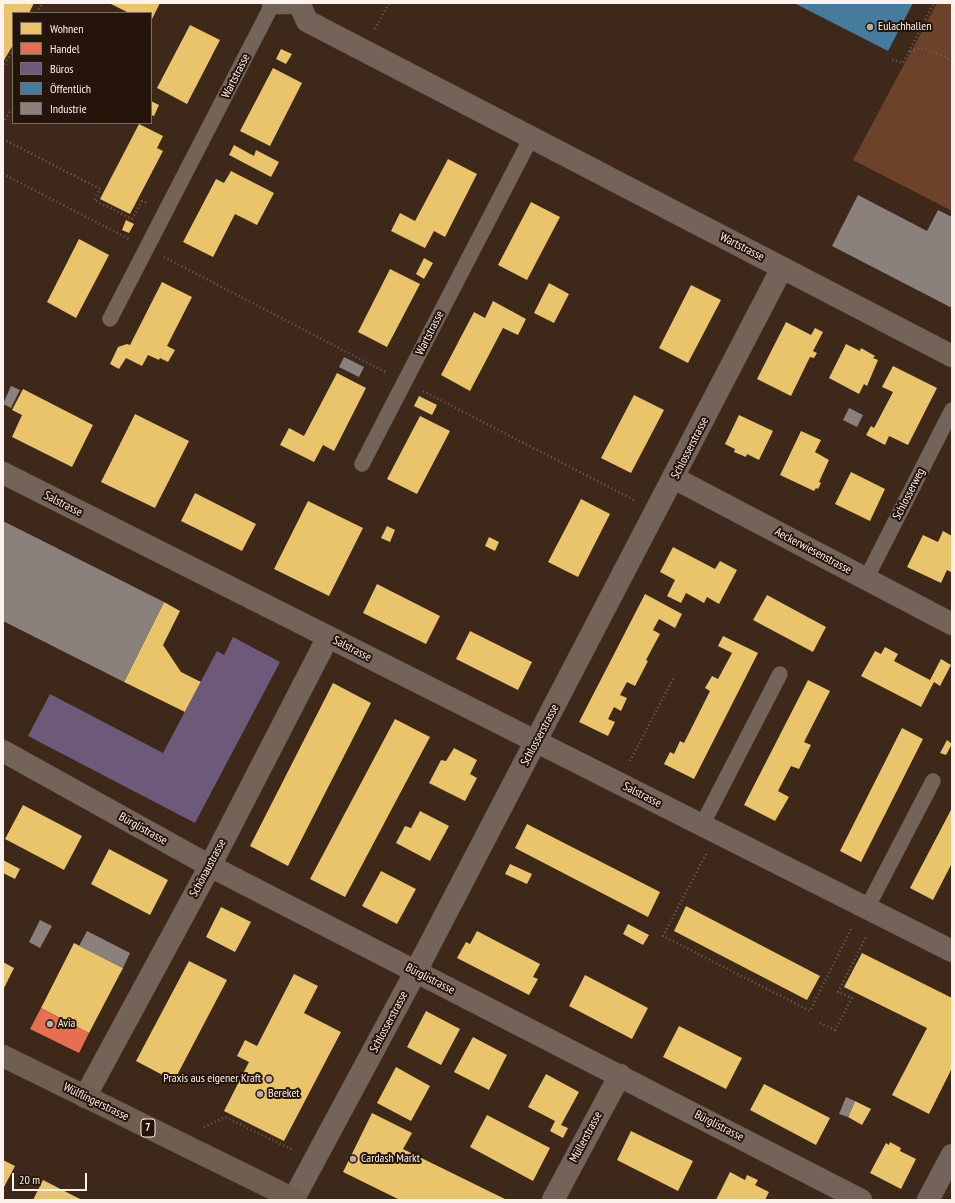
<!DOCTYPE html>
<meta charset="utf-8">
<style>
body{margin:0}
#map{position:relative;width:955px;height:1203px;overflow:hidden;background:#3d2819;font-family:"PT Sans Narrow",sans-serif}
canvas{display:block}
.frame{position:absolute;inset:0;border:4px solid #fdf2ed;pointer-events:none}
.legend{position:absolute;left:12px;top:12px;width:140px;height:112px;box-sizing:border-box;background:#251409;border:1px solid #7b6d64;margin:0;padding:5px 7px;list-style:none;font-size:12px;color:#fdf2ed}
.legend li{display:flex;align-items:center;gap:8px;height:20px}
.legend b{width:20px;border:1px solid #7b6d64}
.scale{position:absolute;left:12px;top:1173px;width:75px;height:18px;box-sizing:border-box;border:2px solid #fdf2ed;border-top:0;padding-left:5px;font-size:12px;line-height:14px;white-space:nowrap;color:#fdf2ed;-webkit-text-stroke:3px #251409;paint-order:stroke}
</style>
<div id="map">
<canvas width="955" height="1203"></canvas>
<div class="frame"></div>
<ul class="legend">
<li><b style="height:11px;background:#e9c46a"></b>Wohnen</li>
<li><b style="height:11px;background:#e76f51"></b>Handel</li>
<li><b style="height:11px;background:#6d597a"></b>Büros</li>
<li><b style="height:11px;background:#457b9d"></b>Öffentlich</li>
<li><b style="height:11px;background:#8a817c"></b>Industrie</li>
</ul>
<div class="scale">20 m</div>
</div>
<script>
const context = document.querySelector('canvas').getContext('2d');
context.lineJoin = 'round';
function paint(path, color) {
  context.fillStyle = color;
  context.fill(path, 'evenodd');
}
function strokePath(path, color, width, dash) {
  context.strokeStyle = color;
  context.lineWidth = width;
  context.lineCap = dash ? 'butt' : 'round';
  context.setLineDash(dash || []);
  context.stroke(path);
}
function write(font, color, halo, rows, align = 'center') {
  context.font = font + ' "PT Sans Narrow",sans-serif';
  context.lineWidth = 4;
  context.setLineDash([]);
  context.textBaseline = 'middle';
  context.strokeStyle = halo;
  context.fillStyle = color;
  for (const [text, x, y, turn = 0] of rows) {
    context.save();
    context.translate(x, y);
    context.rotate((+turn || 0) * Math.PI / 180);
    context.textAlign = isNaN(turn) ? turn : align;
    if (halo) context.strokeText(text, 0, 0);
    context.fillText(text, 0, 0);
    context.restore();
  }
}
paint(new Path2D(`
 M937 3H952V211L853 160Z`), '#6c432a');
paint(new Path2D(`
 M3 3H34L29 13H13V45L3 62Z
 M109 3H160L151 21V13H129Z
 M190 25 220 40 187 104 157 88Z
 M281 49 292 54 286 64 276 59Z
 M273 68 302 83 270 146 240 131Z
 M151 101 159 105 154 116 151 115Z
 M139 124 163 136 157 148 163 151 130 214 100 199Z
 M234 145 254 156 256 150 279 162 271 177 229 155Z
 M448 159 477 174 445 237 434 231 425 248 391 231 400 213 415 221Z
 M231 171 274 193 257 225 235 214 213 257 183 242 216 179 224 183Z
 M531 202 560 217 527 280 498 265Z
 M126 220 134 224 129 233 122 230Z
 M79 239 109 255 76 318 47 302Z
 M424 258 433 263 424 279 416 274Z
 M390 269 420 284 387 347 358 332Z
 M162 282 192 297 167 346 175 350 168 362 160 358 159 360 148 355 142 366 126 358 119 369 110 364 118 347 127 344 130 345Z
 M549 283 569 294 554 323 534 313Z
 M691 285 721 300 688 363 659 348Z
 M493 301 526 319 518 335 503 328 470 391 441 375 474 312 485 318Z
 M786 322 811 335 815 328 823 332 813 351 817 353 814 358 810 357 791 396 757 379Z
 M846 344 860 351 861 348 875 356 873 358 878 360 867 386 864 384 859 394 829 378Z
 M893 366 937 388 908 445 889 436 885 445 866 435 871 426 874 428 893 392 882 387Z
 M337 373 366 388 334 451 323 445 314 462 280 445 289 428 304 436Z
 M23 389 93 425 72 467 12 437 22 415 12 410Z
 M634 395 664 410 631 473 601 458Z
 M419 396 437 405 432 415 414 406Z
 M135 414 189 441 155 508 101 482Z
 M739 415 773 431 759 460 747 454 746 457 734 452 735 449 725 444Z
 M420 416 450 431 417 494 387 479Z
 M801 431 821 440 815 452 829 460 819 482 821 483 818 489 816 488 814 491 780 475Z
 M851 472 885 489 870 521 835 504Z
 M195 493 256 524 242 551 181 521Z
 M581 499 610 514 578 577 548 562Z
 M308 501 363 528 329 596 274 569Z
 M387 526 395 530 390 542 381 538Z
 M943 531 952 536V569L951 572 947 570 941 583 907 567 923 535 938 542Z
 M489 537 499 542 495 551 485 546Z
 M673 547 715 569 720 561 737 570 719 604 707 597 704 603 686 593 681 603 667 596 675 580 660 572Z
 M377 584 440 616 426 644 363 613Z
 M645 594 682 614 675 628 659 619 653 630 660 634 646 660 648 661 635 686 627 682 620 695 627 698 621 711 614 707 608 719 615 722 608 736 579 722Z
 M767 595 826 627 813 652 753 620Z
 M164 602 180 611 163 645 181 672 201 682 185 712 124 682Z
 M470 631 532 662 518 690 456 659Z
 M723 636 758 653 694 779 664 764 670 752 674 754 680 741 684 743 710 691 705 688 712 676 718 679 732 653 718 646Z
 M885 647 898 654 894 661 930 680 941 659 951 665 940 686 934 682 921 707 861 676 875 651 881 654Z
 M808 680 830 691 804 742 811 745 799 769 791 766 778 791 789 797 775 821 744 805Z
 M333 683 371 703 288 866 250 846Z
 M395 719 430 737 345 897 310 879Z
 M902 728 923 739 861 862 840 851Z
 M947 740 952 744 946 755 940 753Z
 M454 748 477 760 470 774 477 778 465 801 429 783 441 760 446 761Z
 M23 805 82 836 64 870 5 839Z
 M952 808V863L933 900 910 888Z
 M420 811 449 826 430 861 396 843 405 826 411 828Z
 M527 824 660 892 648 917 515 848Z
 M109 849 168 880 150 915 91 884Z
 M3 860 20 869 15 879 3 873Z
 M510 864 532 874 527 884 505 874Z
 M381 871 416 889 397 924 362 906Z
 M686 906 820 976 807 1000 674 931Z
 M221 907 251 922 235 952 206 937Z
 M628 924 649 935 643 945 623 934Z
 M477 931 540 964 533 977 538 979 529 995 457 958 466 942 470 944Z
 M74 943 123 968 89 1033 41 1008Z
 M862 953 952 998V1068L929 1114 892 1095 927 1028 844 987Z
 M189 961 227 980 174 1081 136 1061Z
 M3 962 14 968 3 990Z
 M294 974 318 986 304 1013 341 1032 284 1141 224 1111 249 1062 237 1056 245 1040 257 1046Z
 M585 975 648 1008 632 1039 569 1006Z
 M426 1011 460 1029 441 1065 407 1047Z
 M679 1026 742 1058 726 1089 663 1057Z
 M473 1037 507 1055 489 1090 454 1072Z
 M396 1067 430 1086 411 1121 377 1103Z
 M546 1074 579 1092 561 1125 568 1128 563 1138 550 1131 555 1121 528 1107Z
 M764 1084 830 1118 816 1145 750 1110Z
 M855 1101 871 1109 862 1125 848 1117Z
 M372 1113 412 1133 403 1149 507 1200H400L343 1172Z
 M487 1115 550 1148 533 1181 470 1147Z
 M631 1131 693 1161 678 1191 617 1160Z
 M890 1142 901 1148 900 1151 916 1159 901 1189 870 1173 886 1143 889 1145Z
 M3 1160 15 1166 3 1189Z
 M730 1172 745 1180 747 1175 758 1180 755 1185 769 1192 765 1200H716Z
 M43 1180 82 1200H33Z`), '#e9c46a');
paint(new Path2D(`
 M41 1008 89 1033 79 1053 30 1029Z`), '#e76f51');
paint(new Path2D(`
 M233 637 280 662 195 823 28 736 50 694 163 753 217 651 224 655Z`), '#6d597a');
paint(new Path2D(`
 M794 3H913L888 51Z`), '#457b9d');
paint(new Path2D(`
 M858 195 927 231 938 210 952 217V308L832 246Z
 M344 357 364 367 359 377 339 367Z
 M11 386 20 390 11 408 3 404Z
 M849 408 863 415 857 427 843 420Z
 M3 521 164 602 124 682 3 621Z
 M40 920 52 926 40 948 29 942Z
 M87 931 130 953 123 968 79 946Z
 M846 1097 855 1101 848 1117 839 1114Z`), '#8a817c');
const lane = new Path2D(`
 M110 319 273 3
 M362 464 531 138
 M866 579 952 410
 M702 825 780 674
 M867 908 933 781`);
const street = new Path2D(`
 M273 3H299L307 21 952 356
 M3 473 952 951
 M674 478 952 624
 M3 751 210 866 861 1200
 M85 1097 210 866 328 637
 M293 1200 416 971 782 268
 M553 1200 620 1075
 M928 1200 952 1155`);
const primary = new Path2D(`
 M3 1056 296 1200`);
strokePath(lane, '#52433a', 16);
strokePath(street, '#52433a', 23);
strokePath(primary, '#52433a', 23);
strokePath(new Path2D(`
 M37 13 42 3
 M375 29 389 3
 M910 51 924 48 952 60
 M892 60 903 63 934 3
 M3 68 13 49
 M3 123 10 111
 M3 139 100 189 94 200 132 219 142 201 147 203
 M3 174 129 239
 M164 257 387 373
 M423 391 634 500
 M630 761 674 677
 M706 854 663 936 810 1011 852 927
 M820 1023 835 1030 852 998 838 992 867 935
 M204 1127 225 1117 293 1150`), '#716156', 2.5, [1, 3]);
strokePath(lane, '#746358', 15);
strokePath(street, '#746358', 22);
strokePath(primary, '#6e5f4e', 22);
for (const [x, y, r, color] of [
 [870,27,4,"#baaba3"],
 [50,1024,4,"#baaba3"],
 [269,1079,4,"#baaba3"],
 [260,1094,4,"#baaba3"],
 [353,1159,4,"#baaba3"]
]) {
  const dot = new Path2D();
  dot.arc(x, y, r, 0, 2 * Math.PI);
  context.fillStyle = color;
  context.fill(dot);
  strokePath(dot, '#251409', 1.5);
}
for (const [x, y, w] of [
 [148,1128,14]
]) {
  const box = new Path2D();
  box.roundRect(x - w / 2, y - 9, w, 18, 3);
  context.fillStyle = '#251409';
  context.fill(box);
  strokePath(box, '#fdf2ed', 1);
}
write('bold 11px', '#fdf2ed', null, [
 ["7",148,1128]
]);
write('12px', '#fdf2ed', '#251409', [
 ["Eulachhallen",878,27],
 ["Avia",58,1024],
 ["Praxis aus eigener Kraft",261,1079,"right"],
 ["Bereket",268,1094],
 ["Cardash Markt",361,1159]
], 'left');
write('12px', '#fdf2ed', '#251409', [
 ["Wartstrasse",236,76,-63],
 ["Wartstrasse",742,247,27],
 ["Wartstrasse",430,333,-63],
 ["Schlosserstrasse",690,448,-63],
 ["Schlosserweg",909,494,-63],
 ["Salstrasse",63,504,27],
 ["Aeckerwiesenstrasse",813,551,28],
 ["Salstrasse",352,649,27],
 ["Schlosserstrasse",540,735,-62],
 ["Salstrasse",642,795,27],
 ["Bürglistrasse",143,829,29],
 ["Schönaustrasse",208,868,-62],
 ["Bürglistrasse",430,979,27],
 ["Schlosserstrasse",389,1022,-62],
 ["Wülflingerstrasse",96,1102,26],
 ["Bürglistrasse",719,1126,27],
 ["Müllerstrasse",586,1137,-62]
]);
</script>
